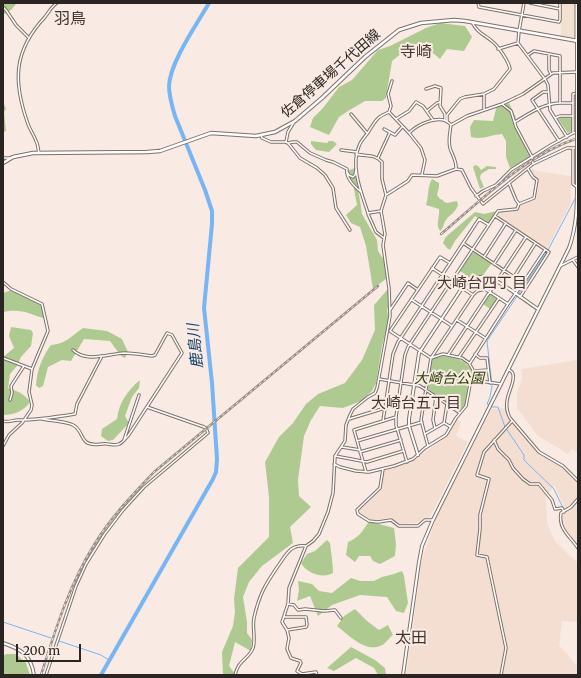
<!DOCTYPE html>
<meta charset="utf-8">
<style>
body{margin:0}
#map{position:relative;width:581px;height:678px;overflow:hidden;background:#f9ebe3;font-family:Merriweather,serif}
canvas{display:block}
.frame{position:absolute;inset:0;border:4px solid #2a2522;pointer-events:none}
.scale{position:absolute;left:16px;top:644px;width:65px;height:18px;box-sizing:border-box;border:2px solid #2a2522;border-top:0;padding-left:5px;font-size:12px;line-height:14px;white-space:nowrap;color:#2a2522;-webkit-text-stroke:3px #f9ebe3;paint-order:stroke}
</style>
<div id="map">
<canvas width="581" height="678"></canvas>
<div class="frame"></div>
<div class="scale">200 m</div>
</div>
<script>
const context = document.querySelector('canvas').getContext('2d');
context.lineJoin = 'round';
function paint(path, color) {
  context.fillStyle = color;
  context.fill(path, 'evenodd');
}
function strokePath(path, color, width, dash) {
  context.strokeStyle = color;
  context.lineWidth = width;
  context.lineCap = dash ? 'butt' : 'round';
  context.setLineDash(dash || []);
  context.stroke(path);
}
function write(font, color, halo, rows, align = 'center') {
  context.font = font + ' Merriweather,"Noto Sans JP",serif';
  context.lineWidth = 4;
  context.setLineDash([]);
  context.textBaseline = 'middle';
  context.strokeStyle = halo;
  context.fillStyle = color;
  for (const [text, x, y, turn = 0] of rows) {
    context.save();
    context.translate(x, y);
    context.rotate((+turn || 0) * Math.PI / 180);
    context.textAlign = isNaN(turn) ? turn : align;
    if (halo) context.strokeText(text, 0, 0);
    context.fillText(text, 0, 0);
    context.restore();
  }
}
paint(new Path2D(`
 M561 3H578V38L561 36Z`), '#f2e1cf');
paint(new Path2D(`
 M530 169H534L536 171 571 176V203L547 249 497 216 499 212 518 209 520 205 535 199 538 181 531 172Z
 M578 360V453L572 449 568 454 538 436 534 431 517 408V394L522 377 521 369Z
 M506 408 507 418 538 453 563 468 578 483V496L570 505 565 509 555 486 546 496 547 523 555 541 568 554 578 563V622L562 621 559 645 578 667V675H406L422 559 436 518 492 409Z
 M457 419 461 422 456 436 468 442 430 517 423 519 418 523 400 524 391 517 378 520 370 519 360 513V510L382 489 384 471 411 462 446 437Z
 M576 505 578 510V544L565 529 562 517 563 514Z`), '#f4ded2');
paint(new Path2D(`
 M3 3H17L11 10 3 15Z
 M440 23 465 26 472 37 464 51 447 49 440 59 420 42 402 53 392 61 386 98 382 101H365L348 111 339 117 329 135 310 127 313 118 323 108 339 87 352 80 378 50 390 46 426 28Z
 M3 101 6 109 4 112 6 131 3 132Z
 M509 103 516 118V127L522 135 530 156 526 161 510 168 506 157V141L502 134C490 135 483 140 471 137L470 127 474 120 493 121 497 105Z
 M560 117 572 118V131L568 133 558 119Z
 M311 141 327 143 329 141H333L337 144 329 152 316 150 311 144Z
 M475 165 478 166 481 170 487 166 496 167V169H489L481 174 480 178 484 187 480 189 473 167Z
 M355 168 362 214 377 240 378 251 386 263 387 278 373 289 366 246 360 227 351 223 346 215 357 205 353 184 347 171Z
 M432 179 439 183V187L437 195 440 199 443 200 444 202 447 203 457 201 458 205C454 215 451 213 446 220 443 224 444 228 440 231 435 224 440 217 439 209L426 205C429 196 427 187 432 179Z
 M497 211 489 224 475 216 455 241 450 250 447 248 443 243 445 238 448 235 475 212 484 214Z
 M473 252 492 263 483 275 470 278 460 271Z
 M388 289 389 302 387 311 389 319 382 346 376 383 372 391 361 401 343 408 320 406 311 420 304 436 298 480 299 496 311 507 290 527 293 543 262 566 249 582 243 597 247 622V633L252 640 251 651 235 642 229 666 236 675H223L222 652 233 626 235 612 234 599 238 568 269 537V497L265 462 279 437 293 423 306 404 318 394 345 383 362 360 375 330 374 305Z
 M12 290 41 303 45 312 46 319C30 314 21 308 3 312V293Z
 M490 293 497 299 490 309 483 304Z
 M11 327 31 330 33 333 31 346 21 357 17 366 10 374 8 388C17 391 24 393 30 402 24 411 14 415 3 415V357L14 348 9 336Z
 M83 328 107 331 122 339 128 352 125 358 121 356 110 341 84 339 71 361 62 360 48 367 43 386 39 388 36 385C37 370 42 357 51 345 66 344 71 336 83 328Z
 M443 356C461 359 466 359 475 377L469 386 465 405 459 412 427 388 431 361 433 358Z
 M140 380 139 388 132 397 125 416 129 423 113 440 108 441 101 436 102 429 117 419C119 402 128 390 140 380Z
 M368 523H375L394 528 396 544 395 556 380 564 373 561 370 556H359L355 562 346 555 348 542C358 538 362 532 368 523Z
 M327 540 330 543C331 553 333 563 333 573 323 579 306 573 301 563L307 554 315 551Z
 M402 571 404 576 408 603 404 613 396 611 387 597 360 595 332 605 318 616 310 596 297 601 299 590 298 581 312 584 319 591 332 593 351 578 360 581H374L382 577 394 574Z
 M355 609 367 621 379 630 388 625 393 635C390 637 387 641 384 644 367 655 350 636 337 626L344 616Z
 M351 647 375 660 385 668 386 675H378L374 668 356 658 334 671 327 668Z
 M6 654H16L26 663 30 675H3V656Z`), '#aeca91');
strokePath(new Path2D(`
 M563 508 554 489 524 460V455L505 427 498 407H493L487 404 490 397 492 386 487 341 548 250 576 197
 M3 622 51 638
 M59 641 101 655 109 660`), '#77b5f4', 1);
strokePath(new Path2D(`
 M101 675 213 479 216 472 217 459 212 383 204 308 212 224V211L205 190 175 116C172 106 169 96 169 86 170 62 197 24 209 3`), '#77b5f4', 4);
const minor = new Path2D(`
 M478 3 479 7 559 22 560 20V3
 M524 3 519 31 518 43 545 79 548 85 550 110 567 137
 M530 3 560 9
 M3 7 6 10 16 25 28 37
 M498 49 518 43
 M549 54V70L551 74
 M528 55 534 51 560 56V103H573
 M392 81 388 94 391 106 389 112 409 133
 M426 89 435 86 441 88 440 106 445 114V120
 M548 92H543L532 100 559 141
 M484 95V109
 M502 104 511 111 516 127 532 157 533 164
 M427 111 437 103 440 102
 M351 114 367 133
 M555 118 560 116H573
 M396 119 409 111 416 102 423 106 433 120
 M447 121V115L460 99 465 97 484 94 494 89 510 69C509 62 499 47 493 42 485 35 477 33 472 22
 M515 122C530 113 542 104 560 103
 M451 125 467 116 502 104 523 94 553 73 577 72
 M451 125C450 132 448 140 450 148 452 155 457 161 456 169
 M384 129 395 135 402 127
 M573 133V94L578 93
 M261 135 262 138 271 142H285L288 143 300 158 317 168 325 175 333 188 336 208 350 230
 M286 142 288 132 294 122
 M288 143 293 142H297L310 153 326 160 333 162 347 169C345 178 355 187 361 192
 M573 148V184L577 187
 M341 150 357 152
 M39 153C38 149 38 144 36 141 34 135 30 130 28 124 13 82 13 51 45 17 49 12 51 7 57 3
 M356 154C367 157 373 153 382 162V179L386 195
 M3 158H10
 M378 158 390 132
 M347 172 349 175 353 177 355 175 356 169
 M422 174 425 160 421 148 409 133C417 125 441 112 451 125
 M509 183 516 200 519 204 534 198 537 180 533 177 528 169
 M476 196 483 191 496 185 511 170 551 145 573 133 578 132
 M381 211 368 213C362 194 350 167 359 146 361 140 366 136 369 131 376 120 377 117 389 112
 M368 214 376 232 384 238
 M495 216 549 252 520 297
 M463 243 523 283 545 250
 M484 257 506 223
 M573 260 578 267
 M494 264 516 230
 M560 266 578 257
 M432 268 473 295 431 358 390 331 440 257 450 263
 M514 277 535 244
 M3 282 11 289 42 304 48 331 32 369 29 392 32 405 31 410 22 423 9 435 3 446
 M412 300 452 326
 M508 304 523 283
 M390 310 408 283 418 290
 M457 320 485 338
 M475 354 480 358H487L490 383
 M448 355 526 237
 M459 357 499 298
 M3 358 32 369
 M470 363 508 304 485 289 477 291 473 295
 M509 370C511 371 512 371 513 374 516 386 500 399 510 418L539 452 563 466 578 481
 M474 371 488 370
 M379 379 420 386 447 404 444 423 425 434
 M10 400 12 393 11 386 24 366
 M447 404 460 413
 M42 419C52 421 64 421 73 425 81 429 80 436 86 442 93 447 100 443 107 444 111 444 115 446 119 444 123 443 125 438 128 436L182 353 172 335 167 333 155 355 152 356C143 355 133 353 124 353 108 354 86 363 73 350
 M349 419 385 408
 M3 421C8 423 13 420 18 420 37 420 56 417 75 414L77 404 102 356
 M383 421 393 354 398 342 479 219 489 225
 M444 423 451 427
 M435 428 433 420 436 397
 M124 440 139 395
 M494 440 498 449 509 460 513 468 523 479 530 484H539L552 500 555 509 562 508 564 512
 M357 441 422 422
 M428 446 421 420 431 358 443 354 462 358 469 363 478 379 480 381 501 384
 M342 447 360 450
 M360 452 401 440
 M335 456 367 462 403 451
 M407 462 396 425V417L405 355 408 347 498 211 517 209 519 204
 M334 464 340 467 356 471 369 472 394 466 413 459 425 448 446 435 456 418 466 406 470 385 477 378
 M383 469 380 488 357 510 358 514 369 521 378 522 391 520 399 526H418L425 520H433
 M366 472 354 430 396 417
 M578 499 571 507 561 513C558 529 570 536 578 548
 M288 604 294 605 298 610 305 609 324 611 335 610 341 618
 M284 617H306L307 625 306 627 287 630
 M46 675 76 586 86 564 104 535 123 510 144 487 208 433 206 428 204 427 147 407
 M235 675C238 660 249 659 253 648 256 639 252 628 254 618 259 595 265 585 278 566 286 555 290 544 306 546
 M317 675 316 672 302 674 297 671 301 663 300 661 291 658 287 649 289 638 287 630 282 622 288 604 289 588 306 546 313 541 319 534 328 512 333 493 335 456 345 441 346 425 350 415 353 409 368 397 375 393 377 388 390 316 389 288 383 245 385 234 381 211 386 195 408 181 412 175 437 176 456 169 462 170 471 188 483 204 533 164 567 148H578
 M501 675 506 648 487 557 477 555 480 529V515L489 479 477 475 484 452 512 421`);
const tertiary = new Path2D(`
 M577 41V84
 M418 455 409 426V419L419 353 464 285C470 279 478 276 487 277 498 279 527 302 538 309
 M3 643C21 649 31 655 34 675
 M403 675 419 562 422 546 433 520 569 248C578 223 577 199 577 174`);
const secondary = new Path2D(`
 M3 163 13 157 33 153 147 152 160 151 211 133 256 136 275 132 295 121 322 98 365 57 399 30 421 23 454 20 465 21 578 41`);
const primary = new Path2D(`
 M577 41V3`);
strokePath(minor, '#7c7069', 3.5);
strokePath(tertiary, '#7c7069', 4);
strokePath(secondary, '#7c7069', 4.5);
strokePath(primary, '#7c7069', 5);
strokePath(minor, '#fff', 1.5);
strokePath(tertiary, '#fff', 2);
strokePath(secondary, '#fff', 2.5);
strokePath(primary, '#fff', 3);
const rail = new Path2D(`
 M441 234C483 199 524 156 578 138
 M41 675C55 631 69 585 94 545 110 518 132 495 154 472L378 286`);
strokePath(rail, '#998f89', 2.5);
strokePath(rail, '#f9ebe3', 1, [3]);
const tertiaryBridge = new Path2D(`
 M577 174V84`);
strokePath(tertiaryBridge, '#7c7069', 4, []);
strokePath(tertiaryBridge, '#fff', 2);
write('14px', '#2a2522', '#f9ebe3', [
 ["佐倉停車場千代田線",331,74,-41]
]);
write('italic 14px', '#273d04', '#f9ebe3', [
 ["大崎台公園",449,379]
]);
write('15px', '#40352f', '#f9ebe3', [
 ["大崎台四丁目",482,284],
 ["大崎台五丁目",416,404]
]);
write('italic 15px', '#15416a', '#f9ebe3', [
 ["鹿島川",196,346,-96]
]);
write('16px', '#40352f', '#f9ebe3', [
 ["羽鳥",70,19],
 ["寺崎",416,52],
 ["太田",411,638]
]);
</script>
